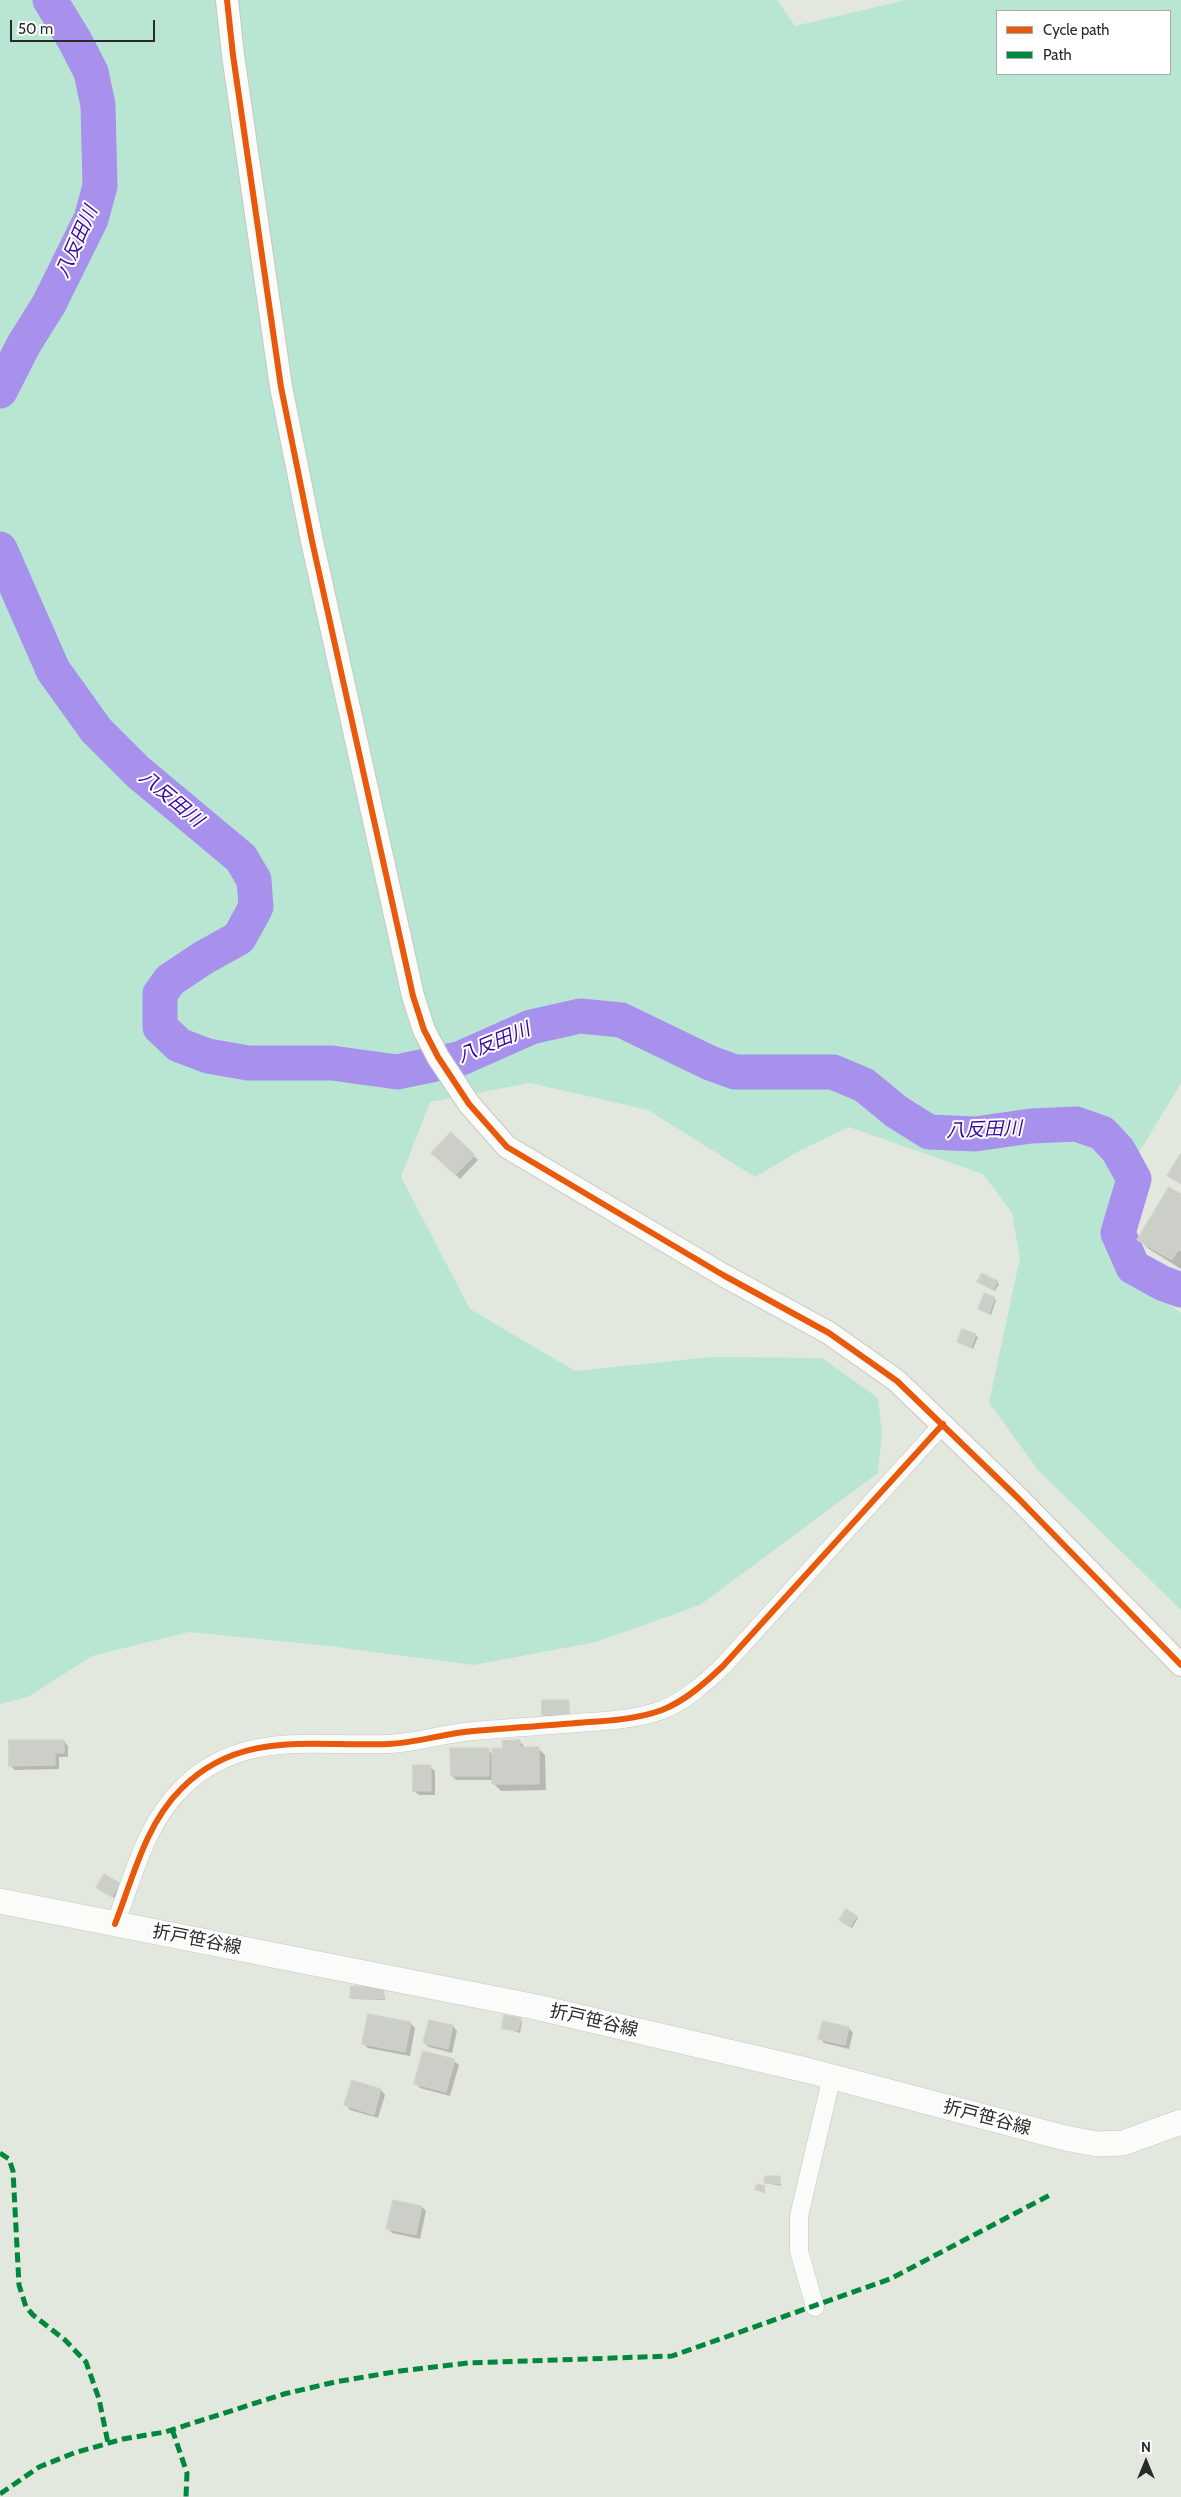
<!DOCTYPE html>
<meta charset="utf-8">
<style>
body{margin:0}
#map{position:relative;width:1181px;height:2497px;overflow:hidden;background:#e3e8df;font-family:Cabin,sans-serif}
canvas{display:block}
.legend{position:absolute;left:996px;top:10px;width:175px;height:65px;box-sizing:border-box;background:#fff;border:1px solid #aaa;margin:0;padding:6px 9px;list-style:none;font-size:15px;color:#2a2a2a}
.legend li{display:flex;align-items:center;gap:10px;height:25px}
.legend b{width:25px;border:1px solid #aaa}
.north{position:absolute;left:1121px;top:2437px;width:50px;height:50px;-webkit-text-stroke:4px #fff;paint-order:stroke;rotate:0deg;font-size:14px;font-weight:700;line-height:20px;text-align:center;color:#2a2a2a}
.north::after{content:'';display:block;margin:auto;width:18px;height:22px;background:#2a2a2a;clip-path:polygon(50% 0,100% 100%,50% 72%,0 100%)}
.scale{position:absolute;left:10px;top:20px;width:145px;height:22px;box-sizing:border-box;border:2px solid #2a2a2a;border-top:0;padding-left:6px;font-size:15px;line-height:18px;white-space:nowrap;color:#2a2a2a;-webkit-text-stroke:4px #fff;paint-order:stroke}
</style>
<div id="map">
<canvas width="1181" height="2497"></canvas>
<ul class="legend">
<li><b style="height:6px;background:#e8590c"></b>Cycle path</li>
<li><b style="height:6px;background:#00873e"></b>Path</li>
</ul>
<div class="north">N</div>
<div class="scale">50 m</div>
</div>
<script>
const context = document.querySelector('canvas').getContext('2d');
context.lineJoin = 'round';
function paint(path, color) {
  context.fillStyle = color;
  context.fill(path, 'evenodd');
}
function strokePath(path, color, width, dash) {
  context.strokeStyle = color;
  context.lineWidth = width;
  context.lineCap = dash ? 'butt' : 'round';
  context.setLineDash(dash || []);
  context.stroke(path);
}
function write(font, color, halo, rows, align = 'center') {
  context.font = font + ' Cabin,"Noto Sans JP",sans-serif';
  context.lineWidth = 4;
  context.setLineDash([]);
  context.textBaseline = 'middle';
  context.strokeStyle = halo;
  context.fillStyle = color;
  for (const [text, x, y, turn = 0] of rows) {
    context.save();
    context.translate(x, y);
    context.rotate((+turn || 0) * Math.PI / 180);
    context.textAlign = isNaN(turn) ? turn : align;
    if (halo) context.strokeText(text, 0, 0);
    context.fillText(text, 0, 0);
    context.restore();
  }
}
paint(new Path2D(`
 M0 0H777L795 26 906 0H1181V1083L1129 1169 1120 1270 1181 1313V1610L1038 1470 989 1403 1020 1258 1012 1213 983 1174 849 1127 799 1151 755 1177 648 1110 530 1083 430 1102 401 1177 470 1309 575 1371 712 1357 822 1358 878 1398 882 1433 878 1473 700 1605 596 1642 473 1665 329 1646 189 1632 92 1656 28 1697 0 1704ZM997 11H1170V74H997Z`), '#b8e6d3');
paint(new Path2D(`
 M451 1134 478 1160 460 1179 433 1153Z
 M1181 1195V1269L1149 1249 1139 1240Z
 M978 1282H997L999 1284 995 1291Z
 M985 1295 996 1300 991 1315 979 1309Z
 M963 1330 978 1337 973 1349 958 1342Z
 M568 1701 570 1716H545L544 1714Z
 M64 1741 68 1746V1757H59V1769L15 1770 10 1765Z
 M520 1742 527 1749 538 1748 545 1755 546 1790 501 1791 494 1784V1780H456L452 1776 488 1750 493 1755Z
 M430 1767 435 1771V1795H419L414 1791Z
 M119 1884 121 1886 114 1898 99 1890Z
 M856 1917 858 1918 852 1928 843 1922Z
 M383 1988 385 2000 353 1999 351 1997Z
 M520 2019 522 2021 520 2033 503 2028Z
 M430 2021 453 2026 457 2031 452 2053 429 2047 424 2043Z
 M410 2023 415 2028 410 2056 368 2048 364 2044Z
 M849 2028 853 2033 849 2049 824 2043 820 2038Z
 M454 2061 459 2065 450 2096 420 2088 416 2083Z
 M353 2082 381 2090 385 2095 378 2118 350 2110 346 2105Z
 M780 2177 781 2186 766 2183Z
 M764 2187 765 2193 757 2190Z
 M422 2207 426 2211 420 2239 392 2233 388 2228Z`), '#0003');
strokePath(new Path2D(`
 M0 391 24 344 49 304 91 219 100 186 98 105 91 72 75 41 50 0
 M0 549 53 670 96 730 138 772 241 858 254 880 256 907 239 938 203 958 170 980 160 994V1027L179 1045 208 1056 248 1063H332L397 1072 459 1059 531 1027 580 1016 621 1020 710 1063 735 1072H833L864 1085 897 1112 929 1132 975 1134 1031 1126 1076 1124 1102 1133 1118 1150 1134 1179 1118 1233 1133 1267 1162 1283 1181 1290`), '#a890ed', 35);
const building = new Path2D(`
 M451 1132 475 1155 455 1175 431 1153Z
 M1181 1153V1184L1167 1176Z
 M1169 1187 1181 1194V1251L1178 1250 1172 1260 1137 1240Z
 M982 1273 998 1281 993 1290 977 1282Z
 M984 1293 995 1297 989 1314 978 1309Z
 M962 1329 976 1334 971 1348 957 1342Z
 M542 1700H569V1714L542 1715Z
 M9 1740H64V1753H55V1765L9 1766Z
 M520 1740V1747H539V1784H492V1748H503L502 1741Z
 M450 1748H489V1776H451Z
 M413 1765H431V1791H413Z
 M104 1874 120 1883 112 1897 96 1888Z
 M846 1909 857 1916 850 1927 839 1920Z
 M351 1986 384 1987V1999L350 1998Z
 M368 2014 411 2022 405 2052 362 2044Z
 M504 2015 521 2018 518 2031 502 2029Z
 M429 2020 453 2025 448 2049 423 2043Z
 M823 2021 849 2027 845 2045 818 2039Z
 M423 2051 455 2059 446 2092 414 2084Z
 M352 2080 381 2089 374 2115 344 2105Z
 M765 2176H780V2184L764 2183Z
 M757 2184 765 2186 764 2192 755 2190Z
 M393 2200 422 2206 416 2235 386 2229Z`);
paint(building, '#cbcfc8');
strokePath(building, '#ced3cb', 1);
const minor = new Path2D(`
 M115 1924C133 1878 145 1825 181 1789 240 1729 313 1747 388 1744 417 1743 445 1733 474 1731 508 1728 542 1726 576 1723 604 1721 635 1720 662 1710 685 1701 705 1683 723 1666L943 1424
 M815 2307 799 2251V2216L832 2076`);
const tertiary = new Path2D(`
 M227 0 233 55 281 387 312 541 413 996 424 1030 438 1057 469 1104 507 1147 723 1275 829 1333 897 1381 1019 1499 1181 1665`);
const secondary = new Path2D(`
 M0 1901 536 2007 806 2070 1065 2138 1097 2144 1123 2143 1181 2122`);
strokePath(minor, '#c6c5c5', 19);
strokePath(tertiary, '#c6c5c5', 24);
strokePath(secondary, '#c6c5c5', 26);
strokePath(minor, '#fbfcfa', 18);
strokePath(tertiary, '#fbfcfa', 22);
strokePath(secondary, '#fbfcfa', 25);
strokePath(new Path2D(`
 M0 2153 9 2159 13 2171 19 2285 26 2307 33 2315 65 2340 86 2362 99 2399 108 2443
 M172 2429 187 2473 186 2497
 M0 2494 39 2467 74 2453 123 2439 165 2432 284 2394 335 2382 400 2371 468 2363 672 2356 890 2279 1050 2195`), '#00873e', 5, [10, 5]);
strokePath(new Path2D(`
 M227 0 233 55 281 387 312 541 413 996 424 1030 438 1057 469 1104 507 1147 723 1275 829 1333 897 1381 1019 1499 1181 1665
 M115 1924C133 1878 145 1825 181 1789 240 1729 313 1747 388 1744 417 1743 445 1733 474 1731 508 1728 542 1726 576 1723 604 1721 635 1720 662 1710 685 1701 705 1683 723 1666L943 1424`), '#e8590c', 6);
write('18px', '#2a2a2a', '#fff', [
 ["折戸笹谷線",197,1940,11],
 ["折戸笹谷線",594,2021,13],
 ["折戸笹谷線",987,2118,15]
]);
write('italic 19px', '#3d089f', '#fff', [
 ["八反田川",77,242,-66],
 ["八反田川",171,799,40],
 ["八反田川",494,1043,-22],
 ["八反田川",984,1130,-2]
]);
</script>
